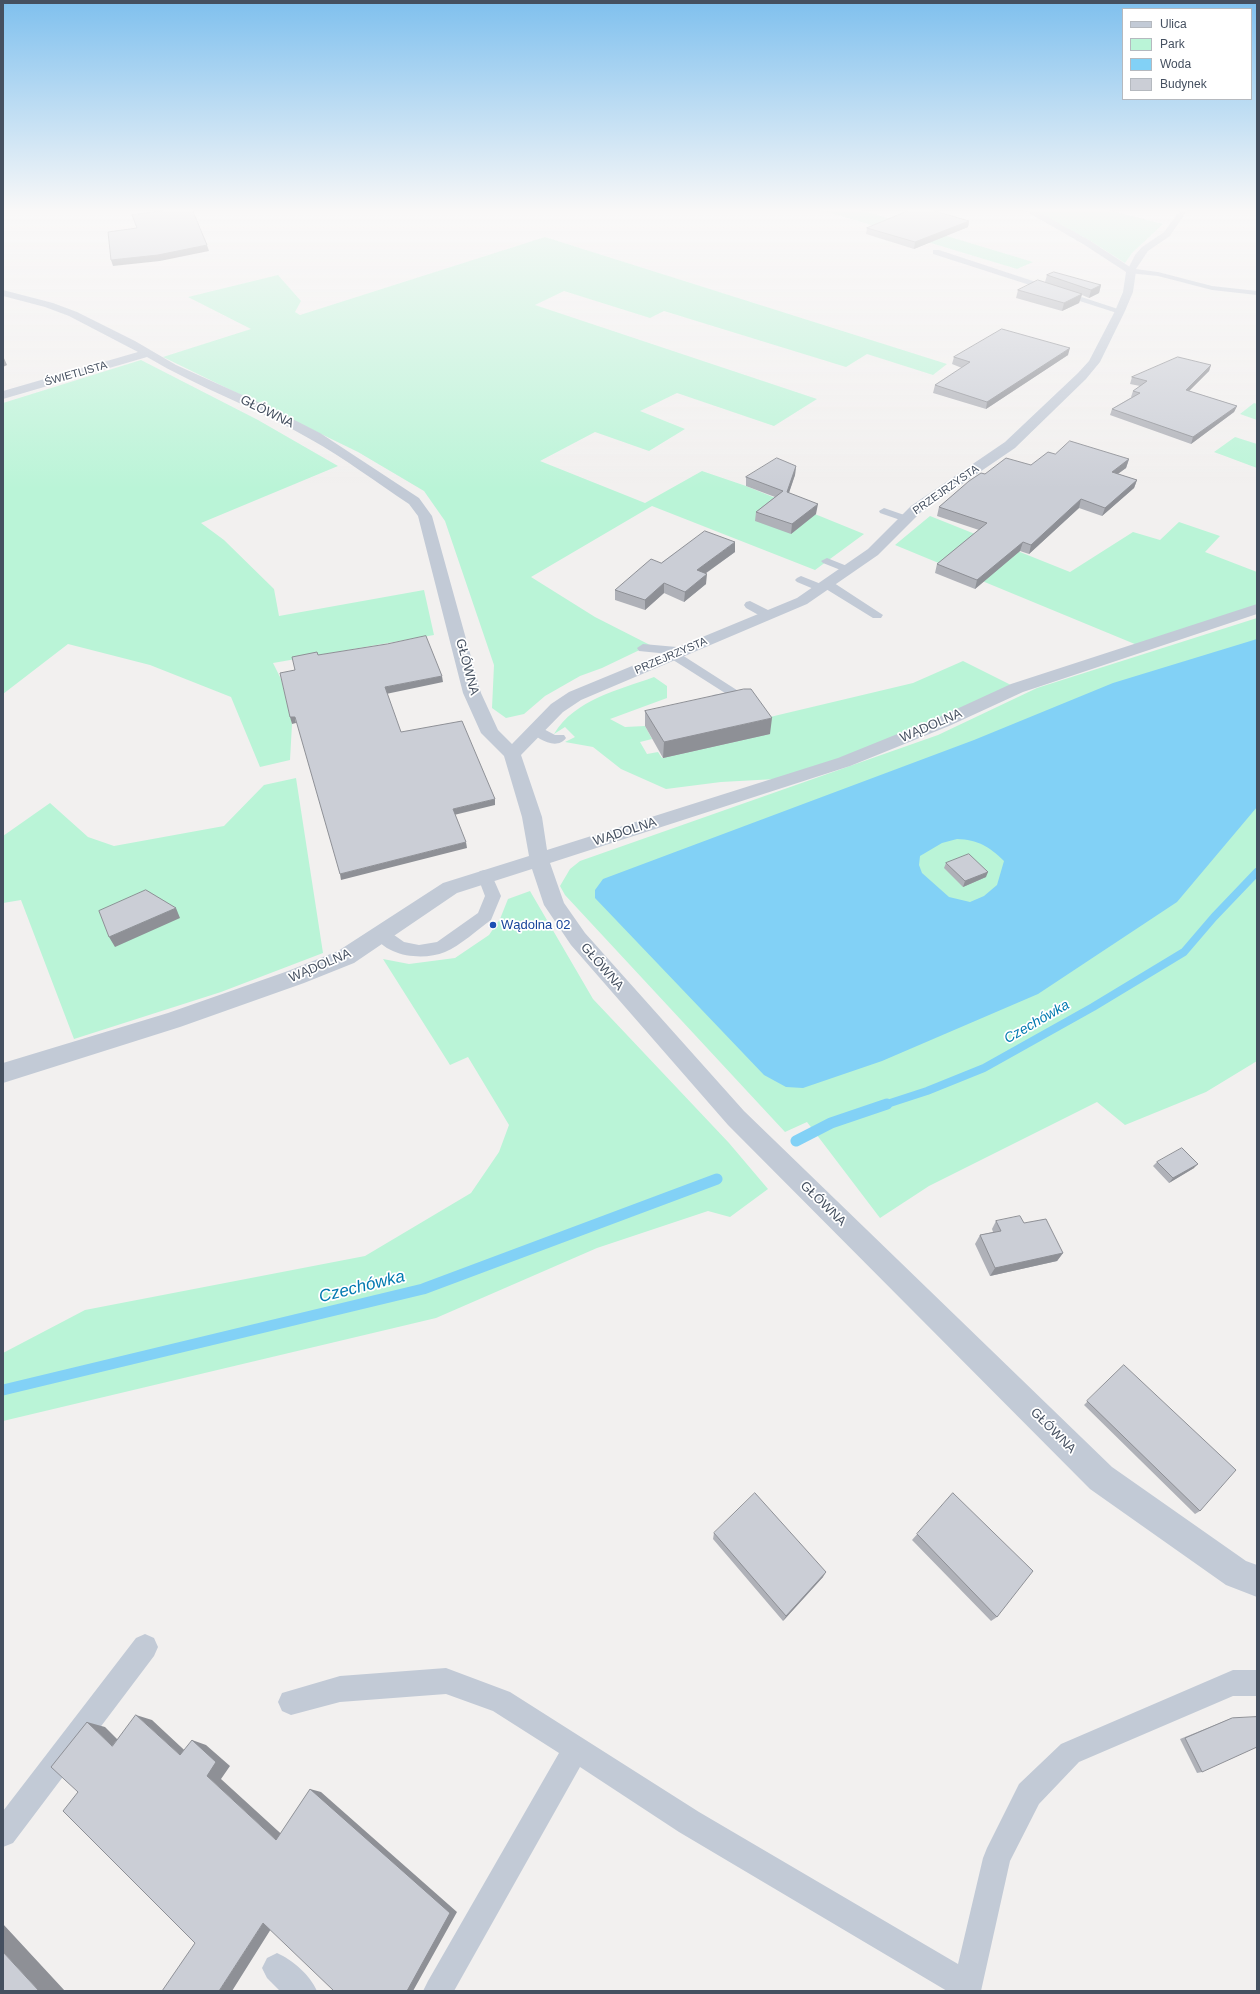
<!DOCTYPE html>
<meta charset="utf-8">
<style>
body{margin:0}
#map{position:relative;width:1260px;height:1994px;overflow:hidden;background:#f2f0ef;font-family:Helvetica,sans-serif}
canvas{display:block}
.frame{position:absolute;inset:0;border:4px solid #455060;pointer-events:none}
.legend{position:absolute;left:1122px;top:8px;width:130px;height:92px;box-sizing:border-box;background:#fff;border:1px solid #b5b9bf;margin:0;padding:5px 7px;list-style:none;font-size:12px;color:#455060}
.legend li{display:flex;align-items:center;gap:8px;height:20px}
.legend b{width:20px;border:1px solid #b5b9bf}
</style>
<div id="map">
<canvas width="1260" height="1994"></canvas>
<div class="frame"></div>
<ul class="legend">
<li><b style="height:5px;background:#c2cad6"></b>Ulica</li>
<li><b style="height:11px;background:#baf4d7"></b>Park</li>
<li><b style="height:11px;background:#82d1f6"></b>Woda</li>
<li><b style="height:11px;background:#cbced6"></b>Budynek</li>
</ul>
</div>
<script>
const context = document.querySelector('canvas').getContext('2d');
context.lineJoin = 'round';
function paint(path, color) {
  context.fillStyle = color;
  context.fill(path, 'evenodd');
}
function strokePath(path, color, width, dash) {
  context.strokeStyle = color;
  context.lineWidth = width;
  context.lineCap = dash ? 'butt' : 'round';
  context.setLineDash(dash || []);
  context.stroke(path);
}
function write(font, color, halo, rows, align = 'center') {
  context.font = font + ' Helvetica,sans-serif';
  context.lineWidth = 3.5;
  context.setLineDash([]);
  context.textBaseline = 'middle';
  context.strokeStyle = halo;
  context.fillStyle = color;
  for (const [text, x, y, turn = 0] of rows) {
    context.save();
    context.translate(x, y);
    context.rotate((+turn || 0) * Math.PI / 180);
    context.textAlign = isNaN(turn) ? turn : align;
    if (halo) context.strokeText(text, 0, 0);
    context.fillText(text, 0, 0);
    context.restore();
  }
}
paint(new Path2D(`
 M814 209H857L1033 262 1017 269 825 211Z
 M1031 209H1104L1163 224 1132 253 1125 263 1089 240Z
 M545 237 947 364 933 375 867 354 846 367 664 311 650 318 564 291 535 305 817 399 774 426 677 393 640 411 685 429 649 451 595 432 540 461 645 503 702 471 746 486 864 534 815 570 652 506 531 577 595 617 650 645 602 668 580 676 545 696 524 714 506 718 492 708 494 665 445 521 424 491 358 452 163 357 251 329 188 297 278 275 301 301 295 312 300 315Z
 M141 360 258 420 338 466 201 523 224 540 274 589 279 616 424 590 434 635 273 663 281 679 292 724 290 760 260 767 231 697 150 665 68 644 3 694V403Z
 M1254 403 1257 404V420L1240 414Z
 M1235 437 1257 444V468L1214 452Z
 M930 516 1070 572 1133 532 1160 540 1179 522 1220 536 1205 552 1257 572V609L1142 647 895 545Z
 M1257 618V1061L1206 1092 1125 1125 1097 1102 929 1186 880 1218 807 1122 785 1132 565 895 560 886 570 869 580 861 938 735 1037 688Z
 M963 661 1017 688 794 778 721 782 666 789 621 769 593 747 565 742 575 737 565 727 554 734C575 699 619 690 654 677L667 686V698L610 719 625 727 645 726 652 739 640 742 647 754 658 752 662 758 769 734 770 717 913 683Z
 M296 778 323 953 221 992 74 1039 21 900 3 903V836L50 803 88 837 114 846 224 826 264 785Z
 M530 891 593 999 729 1143 768 1189 730 1217 708 1211 597 1248 436 1318 3 1421V1353L85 1310 365 1256 471 1193 499 1152 509 1125 468 1057 450 1065 383 959 409 964 455 958 489 935 500 919 508 899Z`), '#baf4d7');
paint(new Path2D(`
 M1257 639V807L1177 902 1038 994 882 1061 803 1088 786 1087 764 1075 595 898V890L603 879 974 740 1113 683ZM957 839C978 840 989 846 1004 861L997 885 984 896 970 902 949 897 922 873 919 865 920 856 942 843Z`), '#82d1f6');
strokePath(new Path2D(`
 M884 1105 927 1091 984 1068 1093 1007 1184 952 1214 917 1257 872`), '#82d1f6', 8);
strokePath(new Path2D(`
 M796 1141 831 1123 887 1104
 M3 1390 423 1289 717 1179`), '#82d1f6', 11);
paint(new Path2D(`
 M1181 209H1188L1170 236 1148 251 1136 269 1158 272 1212 286 1257 291V295L1212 290 1158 276 1128 273 1127 271 1135 255 1142 247 1164 232Z
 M933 250H939L1124 311 1123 313H1117L933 254Z
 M884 508 910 517 911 519 906 522 880 513 879 511Z
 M827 558 852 568 854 570 848 573 823 563 821 561Z
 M801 576 821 584 827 580 831 581 883 615 881 618H873L826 589 821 592 797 582 795 580 797 578Z
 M750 601 772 612 774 615 772 618H764L746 608 744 605 746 602Z
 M643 644 688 648 690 651 688 654 682 655 743 694 741 697C732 699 722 703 713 701L711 698 713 695 725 693 670 658 669 654 639 651 637 648Z
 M536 725 555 735H564L566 738C557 751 536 739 529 729L531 726Z
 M485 870 490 871 501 896 491 920C478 929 460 946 445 952 423 961 386 957 373 934L375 930 381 928 387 930 404 942 419 945 437 942 478 913 485 896 477 875 480 871Z
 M145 1634 154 1638 158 1647 154 1656 13 1843 3 1847V1811L136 1638Z
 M446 1668 510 1692 699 1812 958 1964 983 1858 987 1848 1019 1784 1061 1744 1233 1670H1257V1696H1233L1079 1762 1039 1804 1010 1861 981 1991H947L679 1832 580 1767 454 1991H423L428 1981 559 1753 493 1711 446 1694 340 1702 291 1715 282 1711 278 1702 282 1693 340 1676Z
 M277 1953C293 1960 310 1975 317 1991H280L267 1978 262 1968 267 1958Z`), '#c2cad6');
paint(new Path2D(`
 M1022 209H1033L1089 240 1136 271 1133 292 1125 311 1100 362 1086 379 1015 448 921 512 878 555 807 604 581 700 563 712 521 755 542 817 547 850 838 758 937 718 1011 684 1257 604V614L1023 692 949 726 850 766 550 863 564 903 585 933 744 1111 1112 1467 1246 1561 1257 1565V1597L1226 1585 1090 1489 728 1125 571 945 544 905 532 869 457 893 354 963 304 983 180 1027 3 1083V1063L168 1013 288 971 338 951 443 883 529 856 522 817 504 756 481 733 463 693 418 516 409 504C376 482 344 458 310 439 257 408 199 388 147 357L3 399V391L138 352 69 316 45 307 3 296V290L53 303 77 312 135 341 176 365 269 407 320 433 419 498 432 516 481 693 498 730 512 744 551 704 569 692 797 598 868 549 911 506 1005 442 1078 373 1089 361 1115 311 1123 292 1126 272 1083 244Z`), '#c2cad6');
paint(new Path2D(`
 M969 221 968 227 914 249 866 234 867 228Z
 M1047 275 1101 285 1099 293 1089 298 1082 295 1079 303 1062 311 1016 298 1018 290 1045 282Z
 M1068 355 986 409 933 393 935 385 962 368 952 364 954 357Z
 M1211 365 1209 371 1189 391 1237 406 1234 412 1191 444 1110 415 1112 409 1132 397H1131L1133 391 1140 386 1130 384 1132 377Z
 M1129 459 1126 468 1118 474 1137 480 1134 488 1102 516 1079 508 1029 554 1020 551 975 589 935 573 937 564 979 530 937 516 939 507 985 474 1031 465Z
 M796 466 795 475 789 493 816 514 791 534 755 521 756 512 775 497 746 486V477Z
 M735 552 705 574 706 584 684 602 664 593 645 610 615 600V590L661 563Z
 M645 711 770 734 663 758 645 726Z
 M946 863 986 877 963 887 944 868Z
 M1157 1162 1194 1168 1169 1183 1153 1166Z
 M996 1221 1024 1223 1063 1253 1057 1261 990 1276 975 1244 980 1235 993 1232 992 1229Z
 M1124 1365 1200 1511 1195 1514 1084 1405Z
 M953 1493 997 1617 991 1621 912 1540Z
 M714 1533 823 1577 783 1621 713 1539Z
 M1232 1718 1202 1772 1197 1773 1180 1739 1227 1720Z`), '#afb1b8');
paint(new Path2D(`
 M969 221 968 227 914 249 915 242Z
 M207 245 209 251 160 261 113 266 111 260Z
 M1101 285 1099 293 1089 298 1091 290Z
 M1082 294 1079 303 1062 311 1064 303Z
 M1070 348 1068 355 986 409 987 402Z
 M3 356 7 365 3 367Z
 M1211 365 1209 371 1184 396 1186 390Z
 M1237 406 1234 412 1191 444 1193 437Z
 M1129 459 1126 468 1109 480 1112 472Z
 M796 466 795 475 786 501 787 492Z
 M1137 480 1134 488 1102 516 1105 508Z
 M1081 499 1079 508 1029 554 1031 545Z
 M818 504 816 514 791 534 792 524Z
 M735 542V552L696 580 697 570Z
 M1023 542 1020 551 975 589 977 580Z
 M707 574 706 584 684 602 685 592Z
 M664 583V593L645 610V600Z
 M442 676 443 682 386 694 385 687Z
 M290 717H295L296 723 292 724Z
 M772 718 770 734 663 758 664 742Z
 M495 799V805L454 815 453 809Z
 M466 842 467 848 341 880 340 874Z
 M988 872 986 877 963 887 965 881Z
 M176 908 180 918 115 947 109 937Z
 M1198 1164 1194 1168 1169 1183 1173 1178Z
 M1063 1253 1057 1261 990 1276 995 1268Z
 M826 1572 823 1577 783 1621 786 1616Z
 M136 1715 152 1720 195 1760 180 1755Z
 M87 1722 105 1727 129 1751 112 1746Z
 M192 1740 206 1745 230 1766 221 1779 289 1841 276 1840 207 1776Z
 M310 1789 321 1792 457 1912 413 1991H407Z
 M276 1921 232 1991H219L263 1923Z
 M3 1924 65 1991H39L3 1952Z`), '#8e9096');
const building = new Path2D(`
 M179 209H192L207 245 158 255 111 260 108 232 137 228 132 215Z
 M913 209H928L969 221 915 242 867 228Z
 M1054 272 1101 285 1091 290 1047 275Z
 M1038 280 1082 294 1064 303 1018 290Z
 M1002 329 1070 348 987 402 935 385 970 362 954 357Z
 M1178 357 1211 365 1186 390 1237 406 1193 437 1112 409 1140 393 1133 391 1147 381 1132 377Z
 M1070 441 1129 459 1112 472 1137 480 1105 508 1081 499 1031 545 1023 542 977 580 937 564 987 523 939 507 969 481 981 473 985 474 1006 458 1031 465 1048 452 1055 454Z
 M777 458 796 466 787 492 818 504 792 524 756 512 783 491 746 477Z
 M705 531 735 542 697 570 707 574 685 592 664 583 645 600 615 590 651 559 661 563Z
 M426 636 442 676 385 687 401 732 462 721 495 799 453 809 466 842 340 874 295 717H290L280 673 295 670 292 657 317 652 318 655 387 644Z
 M744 689H751L772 718 664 742 645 711Z
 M969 854 988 872 965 881 946 863Z
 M146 890 176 908 109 937 99 911Z
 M1182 1148 1198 1164 1173 1178 1157 1162Z
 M1020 1216 1024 1223 1046 1219 1063 1253 995 1268 980 1235 1001 1231 996 1221Z
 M1124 1365 1236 1470 1200 1511 1087 1401Z
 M755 1493 826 1572 786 1616 714 1533Z
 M953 1493 1033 1571 997 1617 917 1534Z
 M136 1715 180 1755 192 1740 216 1762 207 1776 276 1840 310 1789 450 1913 407 1991H334L263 1923 219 1991H162L195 1943 63 1811 78 1792 51 1767 87 1722 112 1746Z
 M1257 1717V1747L1202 1772 1185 1738 1232 1718Z
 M3 1952 39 1991H3Z`);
paint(building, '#cbced6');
strokePath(building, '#8e9096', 1);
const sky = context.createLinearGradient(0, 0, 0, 489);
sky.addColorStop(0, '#7fc0ee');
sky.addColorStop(0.43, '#f9f8f8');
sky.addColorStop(1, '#f9f8f800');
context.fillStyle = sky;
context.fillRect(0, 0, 1260, 489);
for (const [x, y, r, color] of [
 [493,925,4,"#1a4fb4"]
]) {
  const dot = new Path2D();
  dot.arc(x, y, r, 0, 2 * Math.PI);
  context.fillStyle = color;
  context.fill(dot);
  strokePath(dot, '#fff', 1.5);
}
write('11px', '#455060', '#fff', [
 ["ŚWIETLISTA",76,374,-16],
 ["PRZEJRZYSTA",946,490,-35],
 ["PRZEJRZYSTA",671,656,-23]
]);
write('13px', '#455060', '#fff', [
 ["GŁÓWNA",267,412,26],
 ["GŁÓWNA",467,667,75],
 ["WĄDOLNA",931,726,-23],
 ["WĄDOLNA",625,832,-18],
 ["WĄDOLNA",320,966,-23],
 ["GŁÓWNA",602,967,49],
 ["GŁÓWNA",823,1204,44],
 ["GŁÓWNA",1053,1431,45]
]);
write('13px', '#164399', '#fff', [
 ["Wądolna 02",501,925]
], 'left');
write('italic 14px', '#0179b0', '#fff', [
 ["Czechówka",1037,1022,-30]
]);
write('italic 17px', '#0179b0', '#fff', [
 ["Czechówka",362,1287,-14]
]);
</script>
